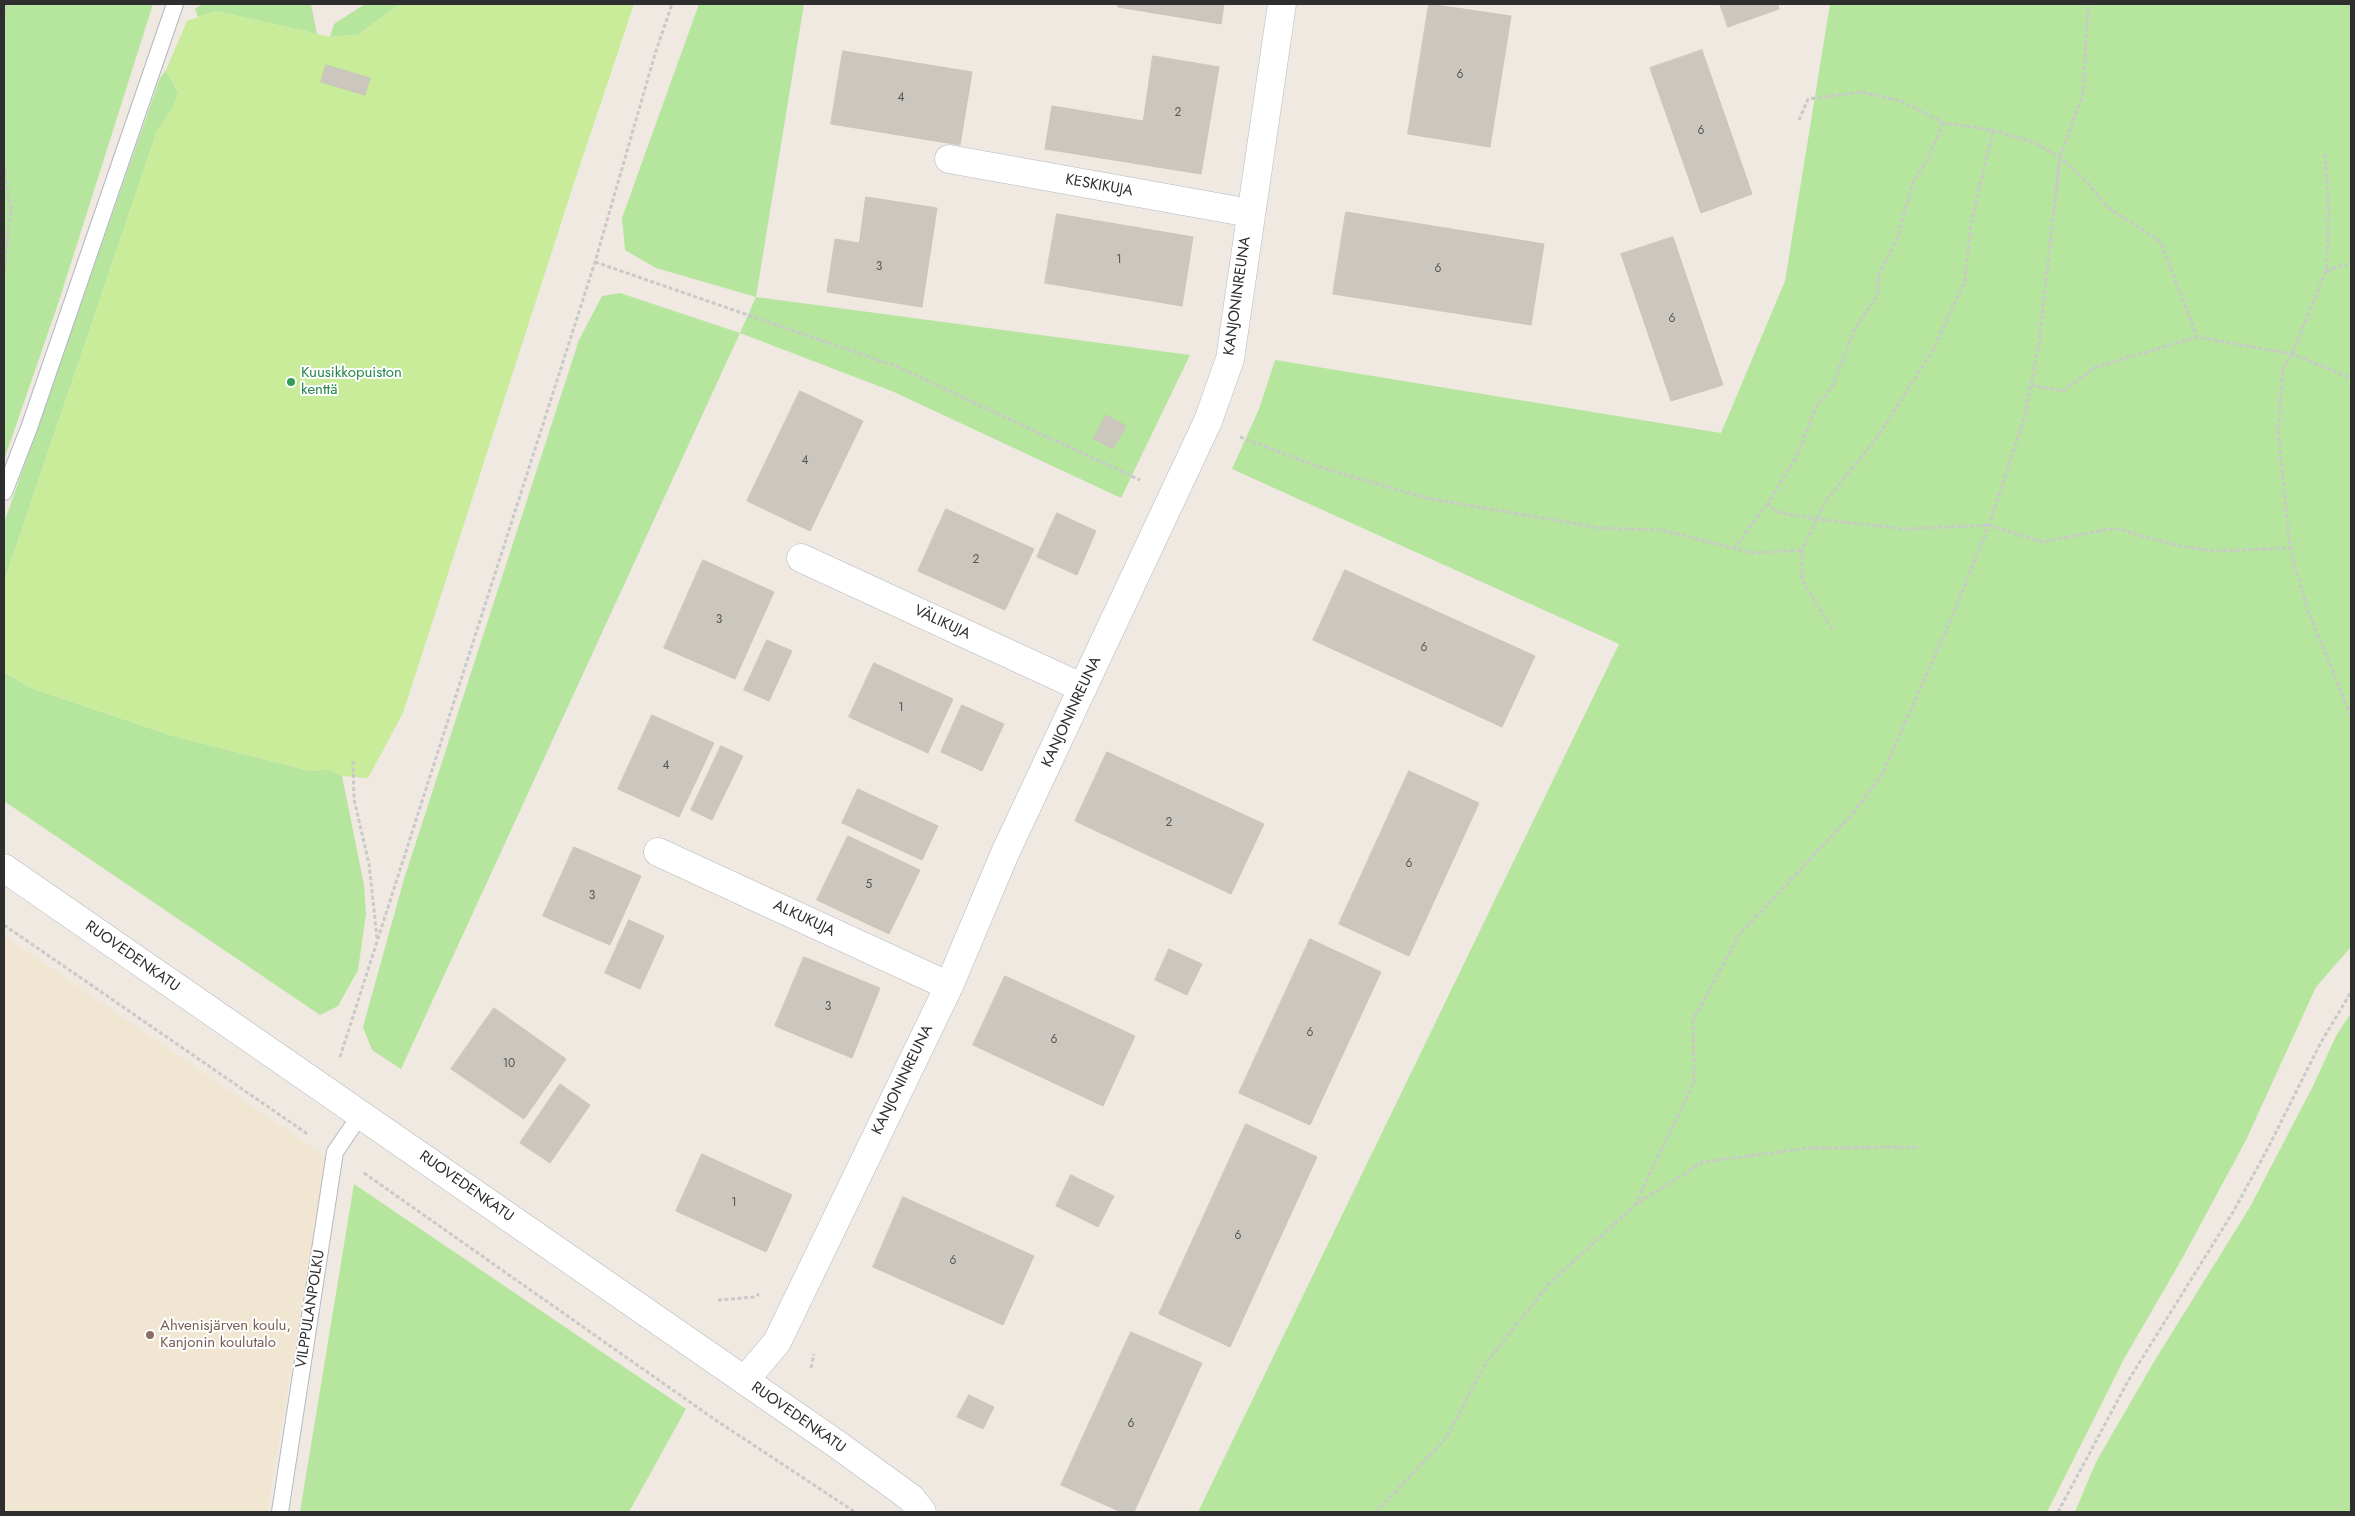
<!DOCTYPE html>
<meta charset="utf-8">
<style>
body{margin:0}
#map{position:relative;width:2355px;height:1516px;overflow:hidden;background:#efe9e1;font-family:Jost,sans-serif}
canvas{display:block}
.frame{position:absolute;inset:0;border:5px solid #2e2e2e;pointer-events:none}
</style>
<div id="map">
<canvas width="2355" height="1516"></canvas>
<div class="frame"></div>
</div>
<script>
const context = document.querySelector('canvas').getContext('2d');
context.lineJoin = 'round';
function paint(path, color) {
  context.fillStyle = color;
  context.fill(path, 'evenodd');
}
function strokePath(path, color, width, dash) {
  context.strokeStyle = color;
  context.lineWidth = width;
  context.lineCap = dash ? 'butt' : 'round';
  context.setLineDash(dash || []);
  context.stroke(path);
}
function write(font, color, halo, rows, align = 'center') {
  context.font = font + ' Jost,sans-serif';
  context.lineWidth = 4;
  context.setLineDash([]);
  context.textBaseline = 'middle';
  context.strokeStyle = halo;
  context.fillStyle = color;
  for (const [text, x, y, turn = 0] of rows) {
    context.save();
    context.translate(x, y);
    context.rotate((+turn || 0) * Math.PI / 180);
    context.textAlign = isNaN(turn) ? turn : align;
    if (halo) context.strokeText(text, 0, 0);
    context.fillText(text, 0, 0);
    context.restore();
  }
}
paint(new Path2D(`
 M4 936 327 1158 267 1512H4Z`), '#f0e6d1');
paint(new Path2D(`
 M4 4H153L59 301 4 460Z
 M202 4H311L317 34 216 11 198 17 195 9Z
 M365 4H400L358 35 330 37 334 24Z
 M699 4H804L756 297 1190 355 1121 498 894 392 740 333 401 1069 372 1050 363 1027 404 879 579 340 602 296 620 293 740 333 756 297 656 268 625 250 622 218Z
 M1830 4H2351V947L2316 987 2246 1140 2183 1257 2124 1359 2047 1512H1198L1619 644 1232 469 1259 409 1275 360 1721 433 1785 281Z
 M166 70 178 92 173 107 157 131 4 582V523L160 78Z
 M4 672 31 688 173 736 311 771 329 769 342 776 364 885 366 914 358 970 338 1006 320 1015 4 801Z
 M2351 1013V1512H2075L2096 1462 2155 1360 2250 1207 2313 1086 2336 1036Z
 M354 1184 686 1409 629 1512H300Z`), '#b6e59e');
paint(new Path2D(`
 M400 4H634L574 183 403 713 368 778 342 776 329 769 311 771 173 736 31 688 4 672V582L157 131 173 107 178 91 166 70 187 21 216 11 330 37 358 35Z`), '#c9ec9a');
const building = new Path2D(`
 M1118 4H1224L1221 24 1118 7Z
 M1429 4 1511 16 1490 147 1408 134Z
 M1720 4H1778L1779 9 1728 27Z
 M1702 50 1752 194 1701 213 1650 68Z
 M843 51 972 72 960 145 831 124Z
 M1153 56 1219 67 1201 174 1045 149 1052 106 1143 121Z
 M326 65 370 78 365 95 321 82Z
 M866 197 937 208 922 307 827 292 835 239 859 243Z
 M1346 212 1544 244 1531 325 1333 294Z
 M1057 214 1193 237 1182 306 1045 283Z
 M1673 237 1723 385 1671 401 1621 254Z
 M800 391 863 421 810 531 747 501Z
 M1106 415 1126 426 1113 449 1094 439Z
 M946 509 1034 549 1005 610 918 571Z
 M1057 513 1096 531 1077 575 1037 557Z
 M703 560 774 592 735 679 664 648Z
 M1345 570 1535 656 1502 727 1313 640Z
 M767 640 792 651 769 701 744 690Z
 M874 663 953 699 928 753 849 717Z
 M962 705 1004 724 982 771 941 752Z
 M652 715 714 743 679 817 618 789Z
 M721 746 743 756 712 820 691 810Z
 M1107 752 1264 824 1231 894 1075 821Z
 M1409 771 1479 803 1409 956 1339 924Z
 M858 789 938 826 922 860 842 823Z
 M848 836 920 870 889 934 817 900Z
 M574 847 641 876 610 945 543 916Z
 M629 920 664 936 640 989 605 973Z
 M1310 939 1381 972 1310 1125 1239 1093Z
 M1169 949 1202 964 1187 995 1155 980Z
 M804 957 880 988 852 1058 775 1026Z
 M1005 976 1135 1036 1103 1106 973 1045Z
 M494 1008 566 1059 524 1119 451 1069Z
 M560 1084 590 1105 550 1163 520 1143Z
 M1246 1124 1317 1157 1230 1347 1159 1314Z
 M702 1154 792 1195 766 1252 676 1211Z
 M1071 1175 1114 1196 1098 1227 1056 1206Z
 M903 1197 1034 1256 1003 1325 873 1267Z
 M1131 1332 1202 1363 1134 1512H1121L1061 1485Z
 M969 1395 994 1407 983 1429 957 1417Z`);
paint(building, '#cbc7bf');
strokePath(building, '#cbc5ba', 1);
const service = new Path2D(`
 M4 492 29 428 175 4
 M280 1512 335 1152 361 1114`);
const minor = new Path2D(`
 M949 159 1250 213
 M801 558 1083 688
 M658 852 949 986
 M4 868 838 1445 911 1498 922 1512
 M745 1380 777 1342 949 986 1005 853 1208 421 1230 359 1282 4`);
strokePath(service, '#b4b7c1', 18);
strokePath(minor, '#b4b7c1', 29);
strokePath(new Path2D(`
 M4 12 7 4
 M1799 120 1808 99 1862 92 1901 101 1943 123 1993 130 2032 142 2060 157 2088 183 2107 207 2160 241 2197 337 2292 354 2351 378
 M1943 123 1929 157 1913 182 1898 237 1878 276V295L1855 328 1832 387 1815 408 1797 456 1768 503 1776 512 1816 519 1905 529 1989 525 2042 542 2114 528 2175 545 2212 551 2290 548
 M2325 154 2329 210 2326 271 2292 354 2283 369 2278 431 2290 548 2307 608 2351 716
 M2060 157 2083 94 2088 4
 M4 167 11 209 4 272
 M595 262 898 367 1140 480
 M2326 271 2351 263
 M2031 385 2063 391 2096 367 2197 337
 M1240 437 1319 467 1426 498 1600 528 1662 530 1753 553 1802 550
 M1734 549 1768 503
 M1832 629 1802 580V550L1825 502 1878 436 1933 350 1965 281 1971 223 1993 130
 M353 761 354 799 369 864 377 938
 M4 925 309 1135
 M340 1057 595 262 655 54 672 4
 M364 1173 714 1419 855 1512
 M1635 1205 1694 1082 1693 1020 1739 935 1853 813 1883 773 1951 619 1989 525 2025 415 2039 343 2060 157 2055 199
 M718 1300 754 1297 759 1294
 M811 1368 814 1354
 M1376 1512 1446 1438 1485 1364 1549 1284 1635 1205 1703 1162 1809 1148 1919 1147
 M2058 1512 2128 1381 2233 1212 2268 1148 2320 1044 2351 992`), '#c9c9c9', 3, [4, 2.5]);
strokePath(service, '#fff', 16);
strokePath(minor, '#fff', 28);
for (const [x, y, r, color] of [
 [291,382,5,"#2e9e5b"],
 [150,1335,5,"#8d6e63"]
]) {
  const dot = new Path2D();
  dot.arc(x, y, r, 0, 2 * Math.PI);
  context.fillStyle = color;
  context.fill(dot);
  strokePath(dot, '#fff', 2);
}
write('12px', '#555452', null, [
 ["6",1460,75],
 ["4",901,98],
 ["2",1178,113],
 ["6",1701,131],
 ["1",1119,260],
 ["3",879,267],
 ["6",1438,269],
 ["6",1672,319],
 ["4",805,461],
 ["2",976,560],
 ["3",719,620],
 ["6",1424,648],
 ["1",901,708],
 ["4",666,766],
 ["2",1169,823],
 ["6",1409,864],
 ["5",869,885],
 ["3",592,896],
 ["3",828,1007],
 ["6",1310,1033],
 ["6",1054,1040],
 ["10",509,1064],
 ["1",734,1203],
 ["6",1238,1236],
 ["6",953,1261],
 ["6",1131,1424]
]);
write('15px', '#2e2e2e', '#fff', [
 ["KESKIKUJA",1099,186,10],
 ["KANJONINREUNA",1238,296,-82],
 ["VÄLIKUJA",942,623,25],
 ["KANJONINREUNA",1072,712,-65],
 ["ALKUKUJA",804,919,25],
 ["RUOVEDENKATU",132,957,35],
 ["KANJONINREUNA",903,1080,-64],
 ["RUOVEDENKATU",466,1187,35],
 ["VILPPULANPOLKU",311,1309,-81],
 ["RUOVEDENKATU",798,1418,35]
]);
write('15px', '#27864d', '#fff', [
 ["Kuusikkopuiston",301,373],
 ["kenttä",301,390]
], 'left');
write('15px', '#785e54', '#fff', [
 ["Ahvenisjärven koulu,",160,1326],
 ["Kanjonin koulutalo",160,1343]
], 'left');
</script>
